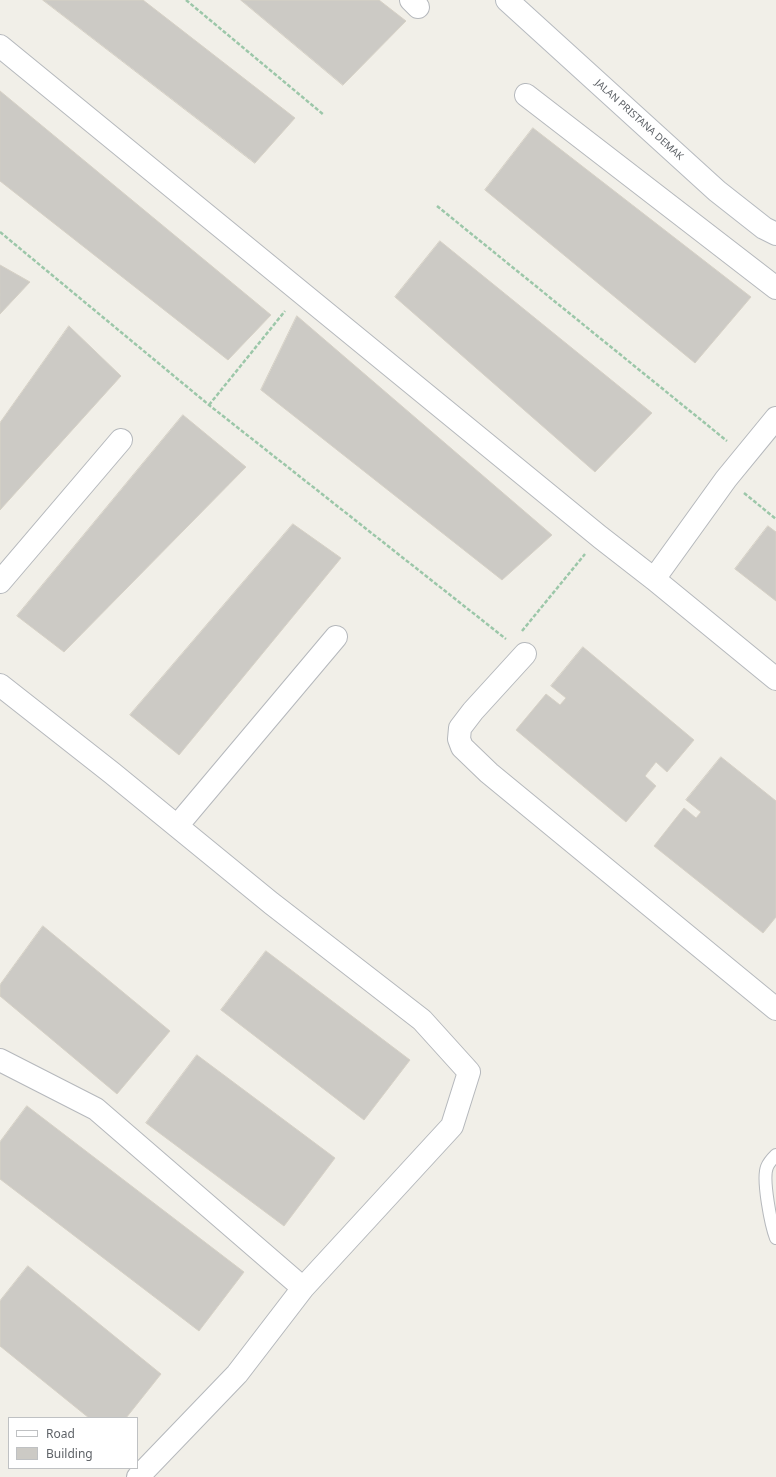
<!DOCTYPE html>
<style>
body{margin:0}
#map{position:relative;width:776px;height:1477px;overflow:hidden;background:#f1efe8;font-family:"Noto Sans",sans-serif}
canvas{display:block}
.legend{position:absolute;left:8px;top:1417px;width:130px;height:52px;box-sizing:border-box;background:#fff;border:1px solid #bfc1c3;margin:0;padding:5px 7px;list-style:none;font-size:12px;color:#5f6368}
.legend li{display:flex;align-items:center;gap:8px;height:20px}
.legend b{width:20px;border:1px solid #bfc1c3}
</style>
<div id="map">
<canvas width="776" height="1477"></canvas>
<ul class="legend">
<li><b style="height:5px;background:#fff"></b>Road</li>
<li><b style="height:11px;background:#cccac5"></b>Building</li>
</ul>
</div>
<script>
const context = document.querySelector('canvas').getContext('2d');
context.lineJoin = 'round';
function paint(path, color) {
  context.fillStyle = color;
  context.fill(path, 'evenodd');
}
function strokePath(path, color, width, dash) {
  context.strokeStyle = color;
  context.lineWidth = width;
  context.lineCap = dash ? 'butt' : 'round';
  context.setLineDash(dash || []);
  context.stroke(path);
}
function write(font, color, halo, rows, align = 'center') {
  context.font = font + ' "Noto Sans",sans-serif';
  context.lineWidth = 3.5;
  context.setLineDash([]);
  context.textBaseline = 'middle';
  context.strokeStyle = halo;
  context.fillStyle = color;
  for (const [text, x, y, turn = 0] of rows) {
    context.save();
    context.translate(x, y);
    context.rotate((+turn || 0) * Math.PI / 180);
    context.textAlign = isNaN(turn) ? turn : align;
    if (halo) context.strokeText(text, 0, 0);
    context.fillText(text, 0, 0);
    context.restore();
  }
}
const building = new Path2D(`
 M43 0H143L295 118 255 163Z
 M241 0H379L406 21 343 85Z
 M0 91 271 315 228 360 0 181Z
 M533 128 751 297 695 363 485 190Z
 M440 241 652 413 595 472 395 297Z
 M0 265 30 282 0 314Z
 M297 316 552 535 502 580 261 390Z
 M69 326 121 376 0 510V423Z
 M183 415 246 467 64 652 17 616Z
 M293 524 341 558 179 755 130 715Z
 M768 526 776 532V601L735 569Z
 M583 647 694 740 667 772 656 762 645 776 656 786 626 822 516 730 546 694 560 705 566 698 551 686Z
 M721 757 776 801V917L763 933 654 846 684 808 696 818 701 812 686 800Z
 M43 926 170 1031 117 1094 0 996V985Z
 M266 951 410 1060 364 1120 221 1010Z
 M197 1055 335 1158 284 1226 146 1123Z
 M27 1106 244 1272 199 1331 0 1179V1142Z
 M28 1266 161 1374 126 1418H89L0 1346V1301Z`);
paint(building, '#cccac5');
strokePath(building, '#d6d1c6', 1);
const lane = new Path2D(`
 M776 1155C772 1159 769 1162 767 1167 762 1179 771 1225 776 1238`);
const street = new Path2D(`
 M411 0 418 7
 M0 46 600 537 654 579 776 679
 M526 95 776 288
 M654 579 726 479 776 418
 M0 582 121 440
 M525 654 473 711 460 728 459 739 462 747 489 773 776 1009
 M0 685 112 773 271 903 422 1020 469 1072 452 1126 303 1288 237 1374 138 1477
 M177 826 336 637
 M0 1060 96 1109 303 1288`);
const secondary = new Path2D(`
 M507 0 717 191 764 228 776 234`);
strokePath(lane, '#b5b8bc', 14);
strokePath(street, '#b5b8bc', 24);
strokePath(secondary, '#b6babf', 24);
strokePath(new Path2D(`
 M186 0 324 115
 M437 206 727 441
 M0 232 209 405 506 639
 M209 405 285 311
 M744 493 776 519
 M522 631 585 554`), '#9cc7a9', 2.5, [4, 2]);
strokePath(lane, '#fff', 12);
strokePath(street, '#fff', 22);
strokePath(secondary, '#fff', 22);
write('10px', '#5f6368', '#fff', [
 ["JALAN PRISTANA DEMAK",639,120,42]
]);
</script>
